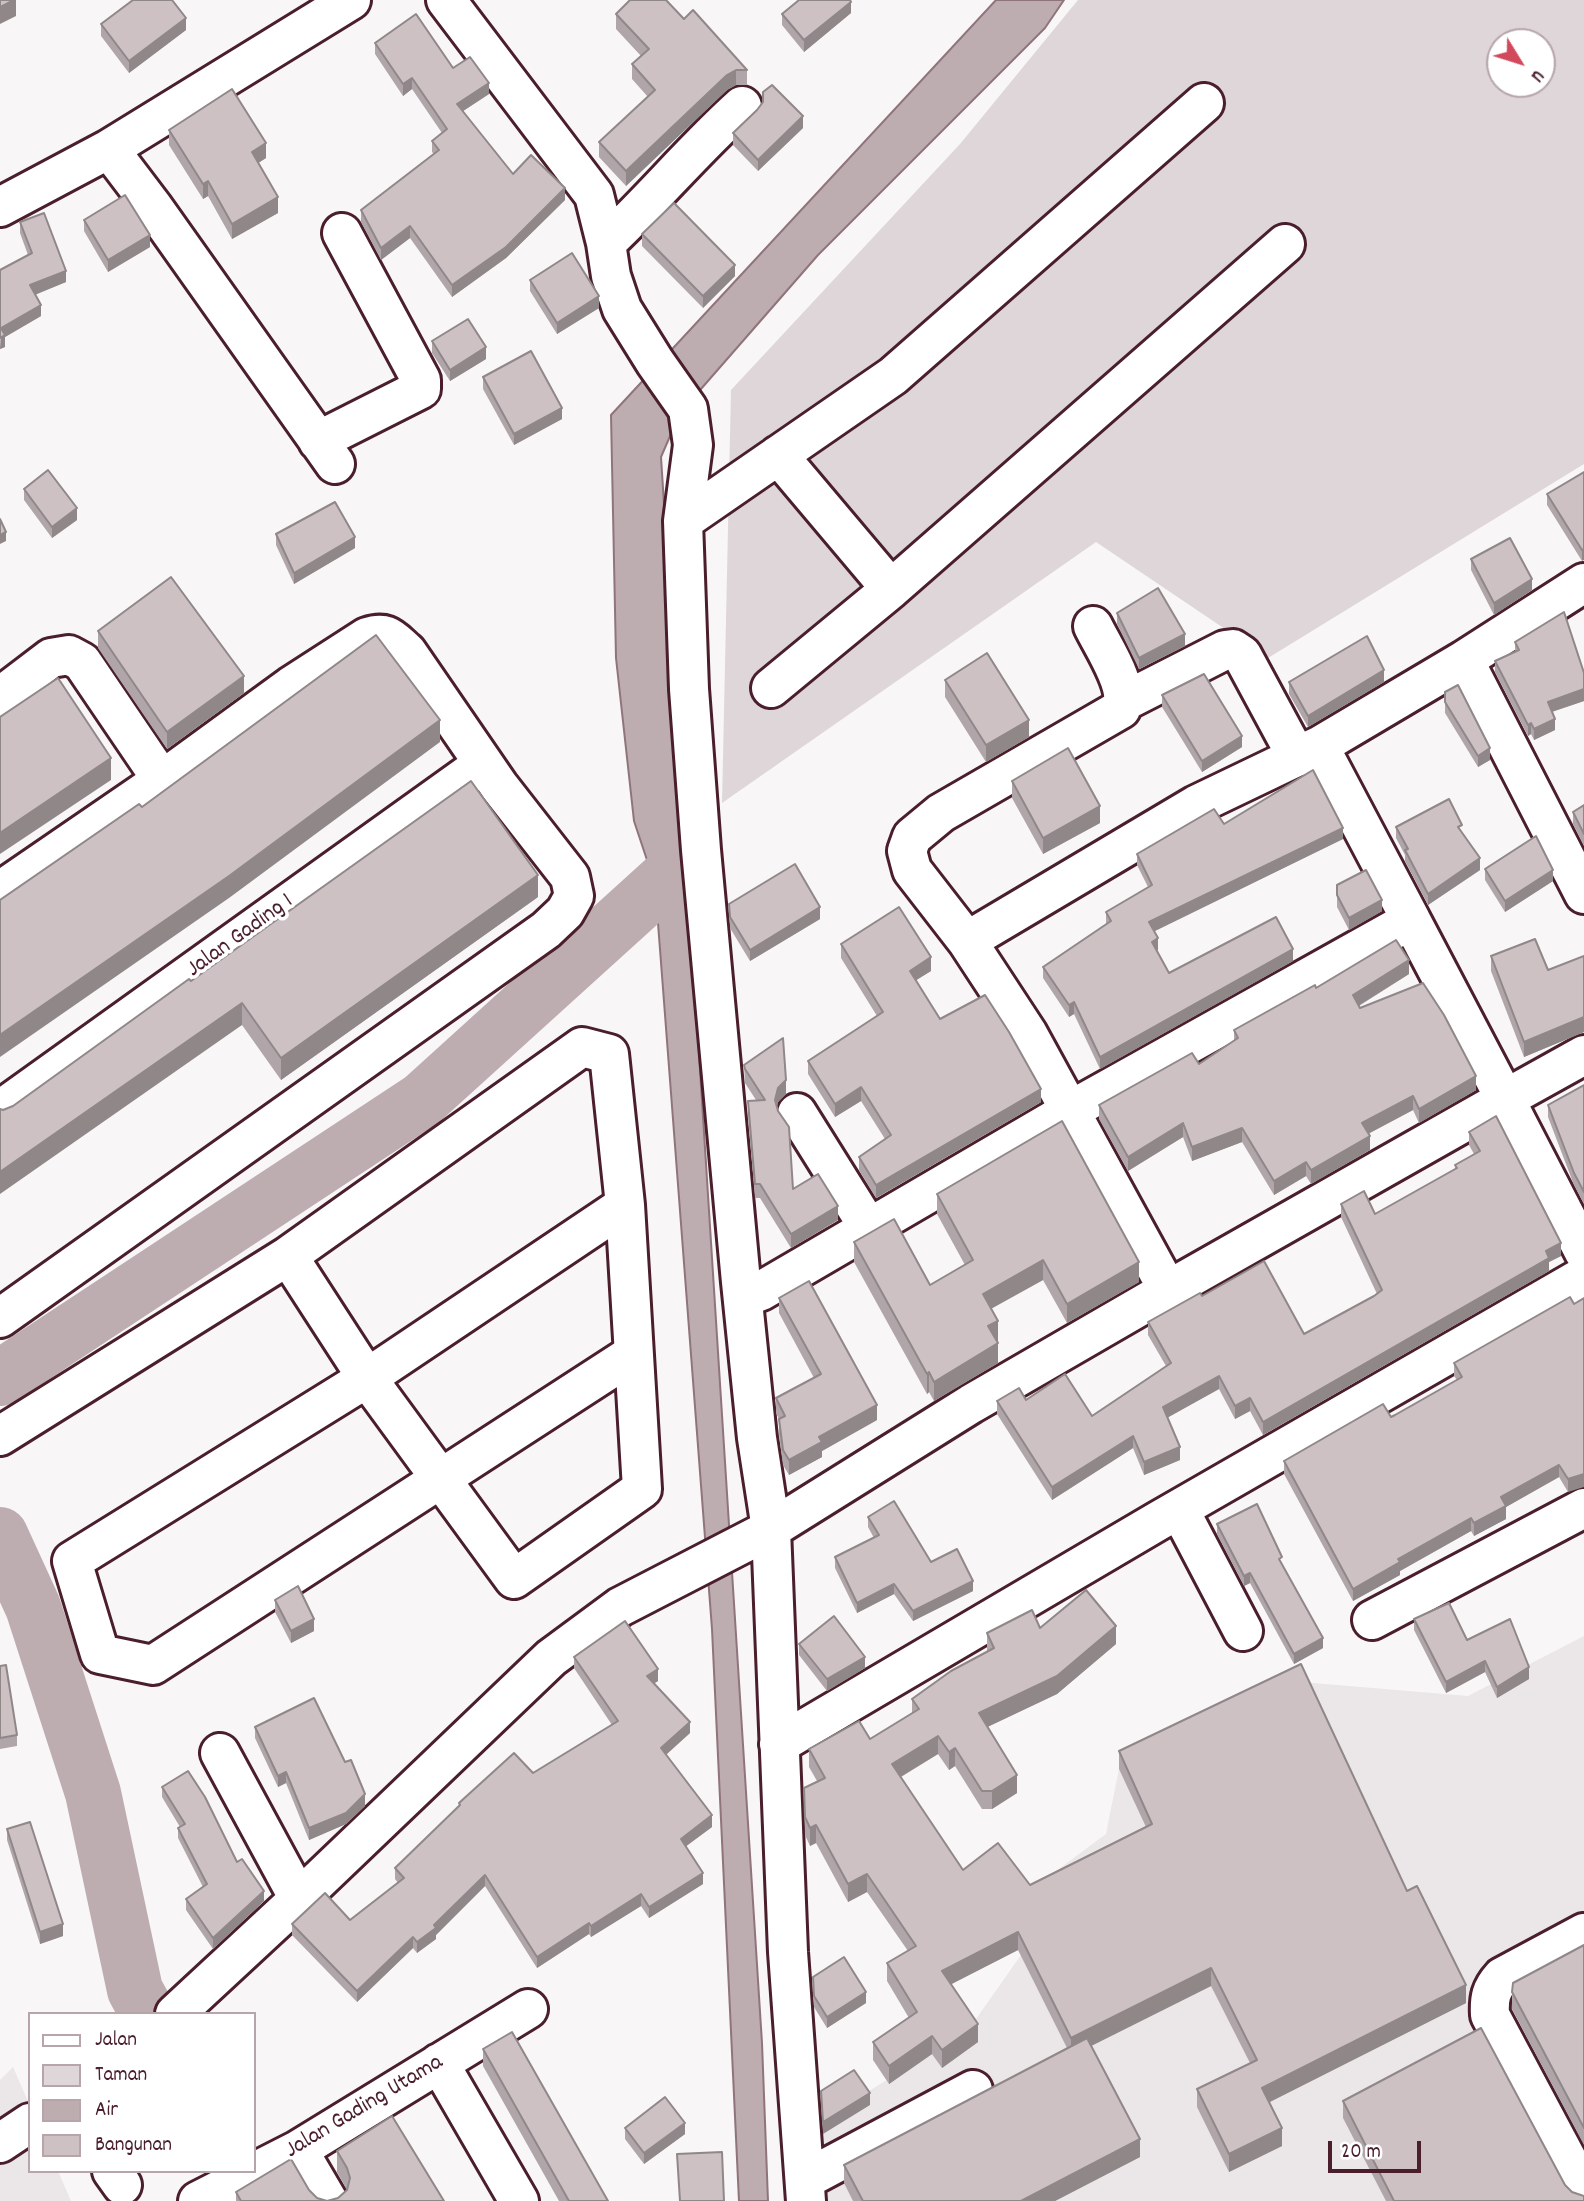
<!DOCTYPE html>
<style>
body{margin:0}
#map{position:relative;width:1584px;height:2201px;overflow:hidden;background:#f8f6f7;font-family:Dekko,sans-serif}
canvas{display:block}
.legend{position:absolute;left:28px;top:2012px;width:228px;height:161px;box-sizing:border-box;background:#fff;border:2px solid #b7a5aa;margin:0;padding:9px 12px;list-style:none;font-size:21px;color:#4a1f2b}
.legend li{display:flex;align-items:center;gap:14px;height:35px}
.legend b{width:35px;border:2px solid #b7a5aa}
.north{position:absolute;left:1486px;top:28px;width:70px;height:70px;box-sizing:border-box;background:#fff;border:2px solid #b7a5aa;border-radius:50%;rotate:128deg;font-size:19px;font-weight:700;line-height:28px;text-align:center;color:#4a1f2b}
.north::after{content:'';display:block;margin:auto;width:24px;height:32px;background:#d1495b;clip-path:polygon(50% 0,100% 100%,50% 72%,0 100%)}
.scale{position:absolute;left:1328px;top:2141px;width:93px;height:32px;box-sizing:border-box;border:4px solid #4a1f2b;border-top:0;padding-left:9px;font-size:21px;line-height:24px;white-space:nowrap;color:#4a1f2b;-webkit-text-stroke:5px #fff;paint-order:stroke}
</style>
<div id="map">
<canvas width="1584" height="2201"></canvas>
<ul class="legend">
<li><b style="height:9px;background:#fff"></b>Jalan</li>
<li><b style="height:19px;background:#ded6d9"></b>Taman</li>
<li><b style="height:19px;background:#bdadb0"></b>Air</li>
<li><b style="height:19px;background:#cdc1c4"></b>Bangunan</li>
</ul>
<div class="north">U</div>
<div class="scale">20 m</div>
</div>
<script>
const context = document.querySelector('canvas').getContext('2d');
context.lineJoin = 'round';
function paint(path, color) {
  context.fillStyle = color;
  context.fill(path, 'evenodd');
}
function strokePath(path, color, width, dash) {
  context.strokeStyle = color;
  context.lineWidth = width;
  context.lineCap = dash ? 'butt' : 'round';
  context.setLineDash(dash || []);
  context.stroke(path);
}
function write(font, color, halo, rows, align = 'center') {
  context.font = font + ' Dekko,sans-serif';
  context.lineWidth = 7;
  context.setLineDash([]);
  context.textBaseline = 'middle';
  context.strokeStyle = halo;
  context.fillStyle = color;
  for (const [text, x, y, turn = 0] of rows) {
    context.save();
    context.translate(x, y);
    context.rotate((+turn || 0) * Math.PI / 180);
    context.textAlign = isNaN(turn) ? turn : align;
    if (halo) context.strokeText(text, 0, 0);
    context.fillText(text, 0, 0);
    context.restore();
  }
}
paint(new Path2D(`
 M1584 1636V2201H812L816 2124 969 2029 1021 1955 1001 1912 1106 1834 1119 1769 1301 1682 1468 1696Z
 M13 2067 30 2106V2171H58L71 2201H0V2080Z`), '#ebe6e8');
paint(new Path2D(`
 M1078 0H1584V464L1268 658 1096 542 722 803 731 390 960 144ZM1500 42H1542V84H1500Z`), '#ded6d9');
const water = new Path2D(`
 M996 0H1064L1045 28 818 255 680 413 661 457 762 2043 768 2201H739L712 1629 655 884 634 821 616 658 611 415Z`);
paint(water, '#bdadb0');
strokePath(water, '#8f747b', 2);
strokePath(new Path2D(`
 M0 1378 422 1100 668 877
 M0 1535 33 1607 93 1793 135 1990 148 2014`), '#bdadb0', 56);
const minor = new Path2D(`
 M446 0 594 195 606 243 611 276 622 309 655 362 688 409 693 445 683 521 689 689 701 850 741 1282 757 1438 771 1529 788 1952 806 2201
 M0 207 109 149
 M606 243C653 199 694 149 742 106
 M318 441 421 389V380L342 233
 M778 455 891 589
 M335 464 153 207 109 149 351 0
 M683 521 893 376 1204 103
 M1464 660 1584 583
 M771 688 891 589 1285 244
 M0 697 51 658 69 655 82 662 162 780
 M1125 701 1225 650 1233 649 1242 655 1297 757
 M0 891 162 780 291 686 367 637C388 630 392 639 407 652L499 786 570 877 574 896 565 912 546 930 0 1318
 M1411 920 1505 1099 1584 1055
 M967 941 912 870 907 851 912 837 941 813 1121 709C1131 687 1103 647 1093 626
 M0 1110 483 764
 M797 1113 869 1228
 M625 1205 367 1378 72 1561 100 1654 153 1665 633 1354
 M1168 1290 1505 1099 1584 1252
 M743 1298 761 1291 1071 1110 1411 920 1319 746
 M0 1436 288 1256 582 1047 609 1054 625 1205 642 1489 514 1579 367 1378 288 1256
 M1179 1509 1243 1631
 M1372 1620 1584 1508
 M779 1744 1158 1521 1584 1276
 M220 1753 299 1899
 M1584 1933 1502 1977C1491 1989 1489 1998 1490 2015L1584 2191
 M175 2014 299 1899 551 1658 620 1607 771 1529 971 1404 1168 1290 1028 1034 967 941 1196 805 1319 746 1464 660 1584 894
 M439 2063 519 2201
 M0 2143 30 2123
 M298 2150 328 2201
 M112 2171 122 2185
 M806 2179 973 2090
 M198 2201 298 2150 528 2009`);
strokePath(minor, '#4a1f2b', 44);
strokePath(minor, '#fff', 38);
paint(new Path2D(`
 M851 13 804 52 782 25V14Z
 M616 14 684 19 747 70V85H736L727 90 626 186 599 157V142L648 97 632 79V64L641 56 616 29Z
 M101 24 186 30 129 73 101 36Z
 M375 43 453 68 489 94 463 111 513 174 565 200 506 258 452 297 410 238 381 260 361 222V210L434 154 432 152V141L442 133 412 89 403 96 375 54Z
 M803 128 758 171 733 145V133Z
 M169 130 266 158 258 163 278 213 232 239 208 196 203 199 169 145Z
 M84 220 150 247 108 272 84 231Z
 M20 222 66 282 35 294 41 316 5 337V347L0 349 28 255 20 233Z
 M642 234 735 276 703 308 642 246Z
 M530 280 599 308 557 334 530 291Z
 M432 341 486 359 450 381 432 353Z
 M483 377 562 419 514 445 483 389Z
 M1584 472 1582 561 1547 505V494Z
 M24 489 77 520 52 538 24 500Z
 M276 534 355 548 294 584 276 545Z
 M1471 559 1532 590 1494 615 1471 570Z
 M1117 613 1185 646 1139 669 1117 624Z
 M98 631 244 693 167 749 98 648Z
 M1515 642 1584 673V701L1552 712 1555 730 1534 740 1531 734 1528 736 1495 672V661L1515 652Z
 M945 680 1029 737 986 762 945 697Z
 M1289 682H1384L1308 727 1289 694Z
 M1445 692 1490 760 1478 767 1445 713Z
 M1162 695 1242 747 1202 772 1162 707Z
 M1012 781 1100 823 1043 854 1012 798Z
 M1584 805V846L1573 824V812Z
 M1224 824 1343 839 1154 931 1158 950H1156L1169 973 1293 961 1100 1069 1074 1014 1069 1017 1043 978V967L1106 924V912L1148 887 1137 865V854Z
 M1396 827 1462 833 1480 870 1428 905 1405 861V855L1396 838Z
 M1485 869 1553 881 1505 912 1485 880Z
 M1337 885 1382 911 1349 930 1337 907Z
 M538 897 281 1080 242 1025 3 1110 13 1106 191 981Z
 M729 904 820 919 750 961 730 928Z
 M841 944 931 971 916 980 940 1019 1041 1102 876 1198 859 1170V1157L885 1139 861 1101 835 1117 808 1074V1061L877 1016 841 958Z
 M1491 956 1548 970 1584 956V1032L1524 1057 1491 971Z
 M1409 974 1359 1006 1360 1008 1476 1090 1419 1123 1413 1110 1368 1134 1370 1150 1311 1184 1306 1176 1274 1195 1242 1142 1192 1161 1183 1137 1128 1171 1099 1119V1105L1199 1064 1234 1041V1030L1316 988Z
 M744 1065 786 1094 778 1102 777 1106 793 1189 838 1220 791 1248 760 1198H755L748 1115V1101L756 1100 745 1083Z
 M1584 1085V1204L1574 1185 1548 1117V1105Z
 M1469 1132 1561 1256 1549 1262V1271L1263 1435 1250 1411 1235 1419 1219 1389 1167 1418 1180 1460 1144 1475 1133 1448 1052 1500 997 1414V1401L1026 1400 1092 1416 1166 1366 1148 1335V1322L1202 1296 1304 1334 1374 1296 1377 1294 1341 1217V1204L1375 1214 1455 1170V1165L1474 1154 1469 1145Z
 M937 1194 1139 1282 1067 1323 1043 1280 991 1309 998 1341H997L998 1363 934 1401 929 1392 927 1394 854 1262V1242L930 1285 965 1265 937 1214Z
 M1570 1297 1568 1492 1559 1477 1506 1507V1519L1474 1536 1471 1531 1400 1571V1575L1353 1601 1284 1474V1461L1395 1415 1457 1380 1454 1376V1363Z
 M779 1298 877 1420 822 1451V1457L789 1475 783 1465 779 1435V1419L776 1413V1398L814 1378 779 1313Z
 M868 1517 931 1562 973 1591 913 1621 894 1594 857 1613 835 1568V1557L874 1538 868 1527Z
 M1217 1524 1282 1565 1323 1648 1294 1664 1250 1583 1244 1586 1217 1534Z
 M275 1600 314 1631 291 1643 275 1612Z
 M1414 1619 1467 1640 1529 1679 1497 1698 1485 1672 1446 1693 1414 1630Z
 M1040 1628 1116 1644 1057 1694 987 1727 1017 1793 992 1809H982L955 1766 949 1770 938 1754 901 1777 963 1870 1030 1885 1146 1827 1119 1769V1751L1407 1891 1466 2003 1269 2102 1282 2146 1229 2172 1197 2107V2089L1250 2063 1211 1986 1091 2046 1140 2157 1055 2201H853L844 2183V2165L1067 2048 1018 1950 951 1984 978 2042 942 2068 932 2054 889 2084 873 2060V2042L909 2018 887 1981V1963L908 1951 867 1892 848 1902 816 1843 810 1846 805 1835 804 1788 817 1781 809 1767V1749L870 1739 912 1713V1699L987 1652V1633Z
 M799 1644 865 1668 827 1691 799 1655Z
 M574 1657 658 1681 654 1683 690 1733 666 1755 712 1827 686 1846 703 1884 649 1918 641 1906 591 1937 589 1934 537 1968 485 1886 436 1935V1939L417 1953 413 1948 357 2002 292 1935V1924L350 1920 398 1883 395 1879V1868L459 1807V1803L533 1773 612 1725 574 1668Z
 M0 1666 17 1735V1746L0 1749Z
 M255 1727 345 1762 365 1806 346 1824 309 1840 286 1783 278 1787 255 1738Z
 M162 1787 237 1862 264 1901 213 1949 186 1910V1899L203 1887 178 1838V1828L180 1827 162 1797Z
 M7 1829 63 1936 40 1944 7 1840Z
 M1584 1945V2145L1512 2009V1992Z
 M813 1977 866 2003 827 2028 814 2007Z
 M483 2049 608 2201H559L483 2066Z
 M1343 2101 1565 2185 1572 2192 1583 2196 1584 2201H1386L1343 2118Z
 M625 2128 685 2134 644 2164 625 2139Z
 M337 2151 444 2201H236V2192L317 2198 327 2201 338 2198 347 2190 337 2172Z`), '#b0a6a9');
paint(new Path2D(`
 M14 0H16V16L0 24V7Z
 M851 2V13L804 52V40Z
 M186 18V30L129 73V61Z
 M736 70V85L727 90 626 186V171L727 75Z
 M412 78V89L403 96V84Z
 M489 83V94L457 115V104Z
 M803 116V128L758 171V160Z
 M266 143V158L252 167V152Z
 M208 181V196L203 199V184Z
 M565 188V200L506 258 452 297V285Z
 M278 197V213L232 239V224Z
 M410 226V238L381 260V248Z
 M150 235V247L108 272V260Z
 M735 265V276L703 308V296Z
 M66 271V282L30 297V285Z
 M599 296V308L557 334V323Z
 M41 305V316L5 337V347L0 349 1 328Z
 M486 347V359L450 381V370Z
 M562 408V419L514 445V434Z
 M77 508V520L52 538V527Z
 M6 532V541L0 544V535Z
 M355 537V548L294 584V573Z
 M1584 549V560L1582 561V550Z
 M1532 579V590L1494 615V603Z
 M1185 634V646L1139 669V658Z
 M1384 670V682L1308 727V716Z
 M244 676V693L167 749V732Z
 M1584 689V701L1548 713V702Z
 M1555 719V730L1534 740V729Z
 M440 720V742L229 898 0 1057V1035Z
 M1029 720V737L986 762V745Z
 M1531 723V734L1528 736V725Z
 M1242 736V747L1202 772V761Z
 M1490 748V760L1478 767V756Z
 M111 758V780L0 854V833Z
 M1100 806V823L1043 854V838Z
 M1343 828V839L1149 934V922Z
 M1480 858V870L1428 905V894Z
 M1553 870V881L1505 912V901Z
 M538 875V897L281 1080V1058Z
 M1382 900V911L1349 930V918Z
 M820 907V919L750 961V950Z
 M1158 938V950L1152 953V942Z
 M1293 949V961L1100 1069V1057Z
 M931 957V971L910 984V971Z
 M1409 960V974L1353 1009V995Z
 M1074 1002V1014L1069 1017V1005Z
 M242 1003V1025L0 1194V1172Z
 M1584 1017V1032L1524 1057V1042Z
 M1476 1076V1090L1419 1123V1109Z
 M786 1080V1094L778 1102 775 1114V1100L778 1088Z
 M861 1087V1101L835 1117V1104Z
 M1041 1089V1102L876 1198V1185Z
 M1413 1096V1110L1362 1137V1123Z
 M1183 1123V1137L1128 1171V1157Z
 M1242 1128V1142L1192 1161V1147Z
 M1370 1136V1150L1311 1184V1170Z
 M1306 1162V1176L1274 1195V1181Z
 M838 1206V1220L791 1248V1234Z
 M1561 1243V1256L1549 1262V1271L1263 1435V1422Z
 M1043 1260V1280L983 1313V1294Z
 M1139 1262V1282L1067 1323V1304Z
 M998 1321V1341L988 1346V1326Z
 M998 1343V1363L934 1401V1382Z
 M929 1372V1392L927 1394V1374Z
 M1219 1376V1389L1163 1420V1407Z
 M1250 1398V1411L1235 1419V1406Z
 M877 1405V1420L822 1451V1457L789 1475V1460L819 1437Z
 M1133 1436V1448L1052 1500V1487Z
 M1180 1447V1460L1144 1475V1462Z
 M1559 1465V1477L1506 1507V1519L1474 1536V1523L1501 1497Z
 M1584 1474V1487L1568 1492V1479Z
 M1471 1518V1531L1400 1571V1575L1353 1601V1589L1398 1559Z
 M1250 1573V1583L1244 1586V1576Z
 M973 1581V1591L913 1621V1611Z
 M894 1584V1594L857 1613V1603Z
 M314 1619V1631L291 1643V1631Z
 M1116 1626V1644L1057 1694 979 1731V1713Z
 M1323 1638V1648L1294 1664V1654Z
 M865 1657V1668L827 1691V1679Z
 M1485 1661V1672L1446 1693V1682Z
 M1529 1667V1679L1497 1698V1687Z
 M658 1669V1681L647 1688V1676Z
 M690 1722V1733L661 1759V1748Z
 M938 1736V1754L892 1782V1764Z
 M955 1748V1766L949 1770V1752Z
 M286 1772V1783L278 1787V1776Z
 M1017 1775V1793L992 1809V1791Z
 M365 1794V1806L346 1824 309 1840V1828Z
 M712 1815V1827L681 1850V1839Z
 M816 1825V1843L810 1846V1828Z
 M703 1873V1884L649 1918V1907Z
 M867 1874V1892L848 1902V1884Z
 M485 1875V1886L436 1935V1939L417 1953V1942Z
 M264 1891V1901L213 1949V1938Z
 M641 1894V1906L591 1937V1926Z
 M589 1923V1934L537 1968V1957Z
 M63 1924V1936L40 1944V1932Z
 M1018 1932V1950L942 1989V1971Z
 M413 1937V1948L357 2002V1991Z
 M1211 1968V1986L1071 2056V2038Z
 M1466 1985V2003L1262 2106V2088Z
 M866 1992V2003L827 2028V2017Z
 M978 2024V2042L942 2068V2050Z
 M932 2036V2054L889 2084V2066Z
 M870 2093V2105L823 2134V2122Z
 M685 2123V2134L644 2164V2153Z
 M1282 2128V2146L1229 2172V2154Z
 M1140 2139V2157L1055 2201H1021Z`), '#908789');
const building = new Path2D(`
 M0 0H14L0 7Z
 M133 0H172L186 18 129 61 101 24Z
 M630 0H666L684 19 693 10 747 70H736L727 75 626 171 599 142 655 90 632 64 649 49 616 14Z
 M799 0H850L851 2 804 40 782 14Z
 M416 14 453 68 470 57 489 83 457 104 513 174 531 155 565 188 506 247 452 285 410 226 381 248 361 210 439 150 432 141 447 129 412 78 403 84 375 43Z
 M772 85 803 116 758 160 733 133 757 110 763 102V92Z
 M232 89 266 143 252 152 278 197 232 224 208 181 203 184 169 130Z
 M125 195 150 235 108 260 84 220Z
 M674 203 735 265 703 296 642 234Z
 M44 213 66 271 30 285 41 305 1 328 5 335 0 338V270L32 253 20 222Z
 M572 253 599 296 557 323 530 280Z
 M468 319 486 347 450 370 432 341Z
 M531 351 562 408 514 434 483 377Z
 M48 470 77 508 52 527 24 489Z
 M1584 472V549L1582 550 1547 494Z
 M335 502 355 537 294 573 276 534Z
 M0 519 6 532 0 535Z
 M1510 538 1532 579 1494 603 1471 559Z
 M171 577 244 676 167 732 98 631Z
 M1158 588 1185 634 1139 658 1117 613Z
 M1564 612 1584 673V689L1548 702 1555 719 1534 729 1531 723 1528 725 1495 661 1519 650 1515 642Z
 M376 635 440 720 229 876 0 1035V900L139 804 142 807Z
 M1367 636 1384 670 1308 716 1289 682Z
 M987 653 1029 720 986 745 945 680Z
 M1204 674 1242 736 1202 761 1162 695Z
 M58 678 111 758 0 833V717Z
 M1458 685 1490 748 1478 756 1445 702V692Z
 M1068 748 1100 806 1043 838 1012 781Z
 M1313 770 1343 828 1149 922 1158 938 1152 942 1169 973 1276 917 1293 949 1100 1057 1074 1002 1069 1005 1043 967 1111 921 1106 912 1152 885 1137 854 1214 809 1224 824Z
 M471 781 538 875 281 1058 242 1003 0 1172V1109L3 1110 13 1106 189 979 191 981Z
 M1449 799 1462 825 1458 827 1480 858 1428 894 1405 850 1408 849 1396 827Z
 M1584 805V834L1573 812Z
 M1536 836 1553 870 1505 901 1485 869Z
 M795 864 820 907 750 950 730 917 729 904Z
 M1366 870 1382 900 1349 918 1337 895V885Z
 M899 907 931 957 910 971 940 1019 985 995 1009 1032 1041 1089 876 1185 859 1157 891 1135 861 1087 835 1104 808 1061 883 1012 841 944Z
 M1535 939 1548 970 1584 956V1017L1524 1042 1491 956Z
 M1396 940 1409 960 1353 995 1360 1008 1423 983 1444 1015 1476 1076 1419 1109 1413 1096 1362 1123 1370 1136 1311 1170 1306 1162 1274 1181 1242 1128 1192 1147 1183 1123 1128 1157 1099 1105 1192 1053 1199 1064 1238 1038 1234 1030 1315 985 1316 988Z
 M783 1038 786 1080 778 1088 775 1100 778 1111 789 1127 793 1189 818 1174 838 1206 791 1234 760 1184H755L748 1101 765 1100 745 1069 744 1065Z
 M1584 1085V1192L1574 1173 1548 1105Z
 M1496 1116 1561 1243 1546 1251 1549 1258 1263 1422 1250 1398 1235 1406 1219 1376 1163 1407 1180 1447 1144 1462 1133 1436 1052 1487 997 1401 1019 1388 1026 1400 1065 1374 1092 1416 1171 1363 1148 1322 1200 1293 1202 1296 1264 1261 1304 1334 1374 1296 1382 1290 1341 1204 1364 1191 1375 1214 1457 1168 1455 1165 1480 1151 1469 1132Z
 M1062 1121 1139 1262 1067 1304 1043 1260 983 1294 998 1321 988 1326 998 1343 934 1382 929 1372 927 1374 854 1242 894 1219 930 1285 973 1260 937 1194Z
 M809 1281 877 1405 819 1437 822 1442 789 1460 783 1450 779 1419 785 1416 776 1398 821 1374 779 1298Z
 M1570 1297 1574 1304 1584 1298V1474L1568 1479 1559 1465 1501 1497 1506 1506 1474 1523 1471 1518 1398 1559 1400 1562 1353 1589 1284 1461 1383 1404 1391 1417 1395 1415 1462 1377 1454 1363Z
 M894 1501 931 1562 957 1549 973 1581 913 1611 894 1584 857 1603 835 1557 879 1535 868 1517Z
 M1257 1504 1282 1557 1279 1559 1323 1638 1294 1654 1250 1573 1244 1576 1217 1524Z
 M298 1586 314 1619 291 1631 275 1600Z
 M1086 1590 1116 1626 1057 1676 979 1713 1017 1775 992 1791H982L955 1748 949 1752 938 1736 892 1764 963 1870 998 1843 1030 1885 1152 1824 1119 1751 1301 1664 1407 1891 1417 1886 1466 1985 1262 2088 1282 2128 1229 2154 1197 2089 1257 2060 1211 1968 1071 2038 1018 1932 942 1971 978 2024 942 2050 932 2036 889 2066 873 2042 917 2012 887 1963 916 1946 867 1874 848 1884 816 1825 810 1828 805 1817 804 1788 825 1778 809 1749 859 1721 870 1739 919 1709 912 1699 951 1671 994 1648 987 1633 1032 1610 1040 1628Z
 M1449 1603 1467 1640 1510 1619 1529 1667 1497 1687 1485 1661 1446 1682 1414 1619Z
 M834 1616 865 1657 827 1679 799 1644Z
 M625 1621 658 1669 647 1676 690 1722 661 1748 712 1815 681 1839 703 1873 649 1907 641 1894 591 1926 589 1923 537 1957 485 1875 434 1925 436 1928 417 1942 413 1937 357 1991 292 1924 325 1893 350 1920 404 1878 395 1868 460 1805 459 1803 514 1753 533 1773 618 1721 574 1657Z
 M6 1665 17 1735 0 1738V1666Z
 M314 1698 345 1762 351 1760 365 1794 346 1813 309 1828 286 1772 278 1776 255 1727Z
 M188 1771 205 1797 237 1862 242 1859 264 1891 213 1938 186 1899 207 1884 178 1828 185 1824 162 1787Z
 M30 1822 63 1924 40 1932 7 1829Z
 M1584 1945V2128L1512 1992 1513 1983Z
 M844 1957 866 1992 827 2017 814 1996 813 1977Z
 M1481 2028 1565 2185 1572 2192 1584 2196V2201H1394L1343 2101Z
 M512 2032 608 2201H569L483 2049Z
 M1087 2038 1140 2139 1021 2201H863L844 2165Z
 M854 2070 870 2093 823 2122 821 2091Z
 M665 2097 685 2123 644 2153 625 2128Z
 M392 2116 444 2201H241L236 2192 291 2159 309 2190 317 2198 327 2201 338 2198 347 2190 350 2178 347 2168 337 2151Z
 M722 2152 724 2201H680L677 2154Z`);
paint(building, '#cdc1c4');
strokePath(building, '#908789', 2);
write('24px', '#4a1f2b', '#fff', [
 ["Jalan Gading 1",241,937,-36],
 ["Jalan Gading Utama",365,2108,-31]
]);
</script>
